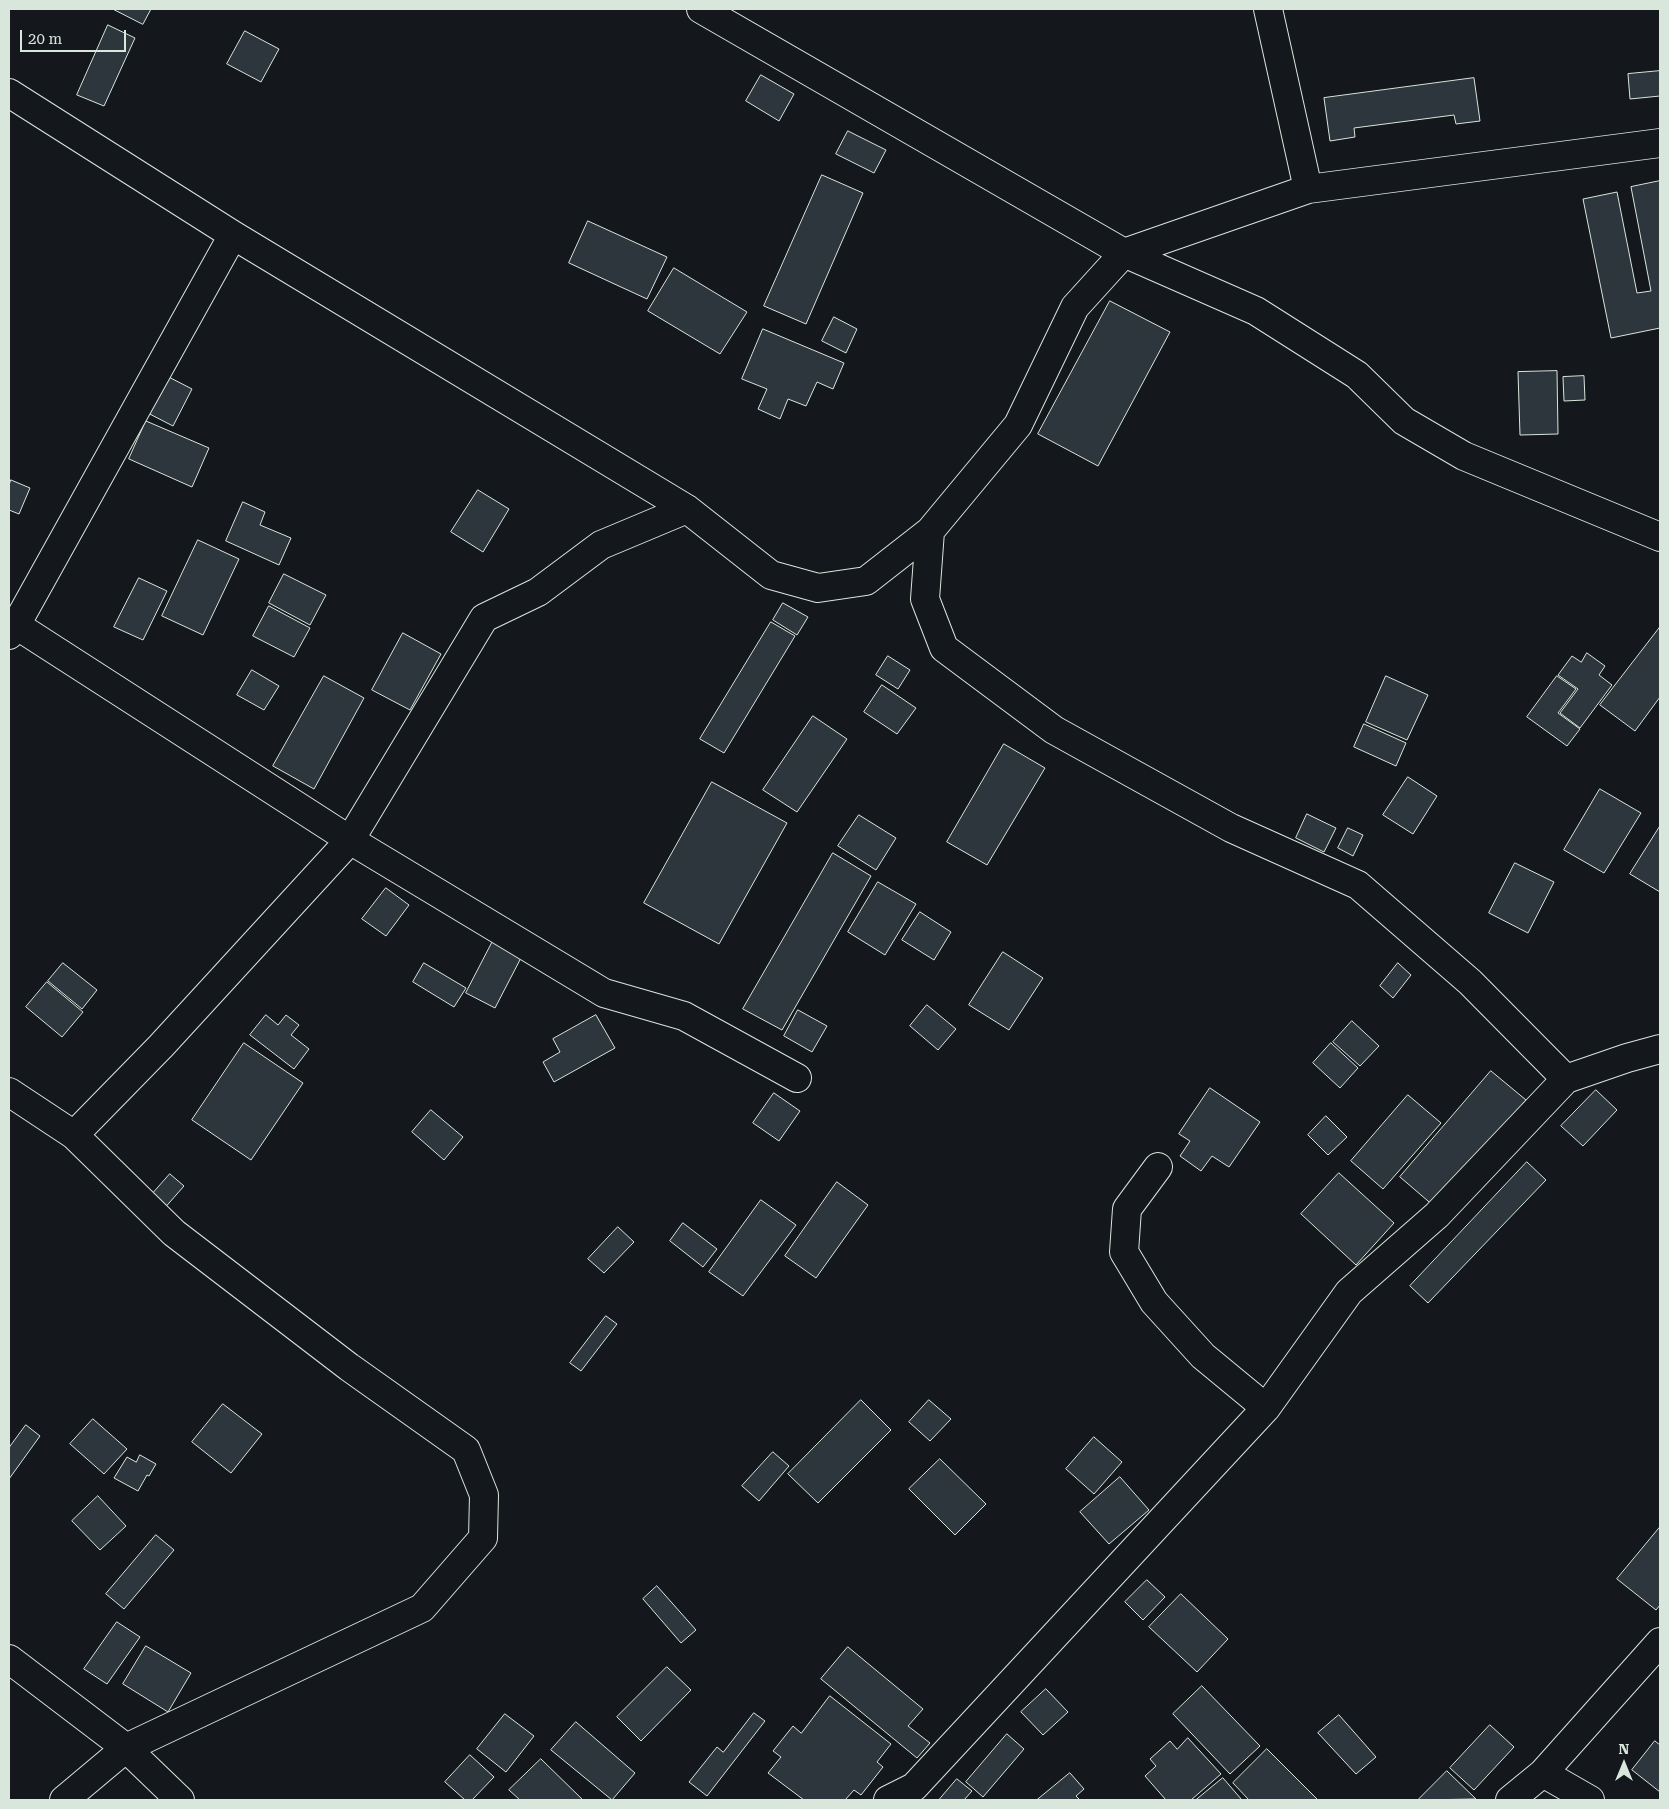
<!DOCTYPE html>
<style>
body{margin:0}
#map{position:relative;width:1669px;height:1809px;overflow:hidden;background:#14181c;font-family:"Roboto Serif",serif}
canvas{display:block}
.frame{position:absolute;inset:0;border:10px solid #d8e6dc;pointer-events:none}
.north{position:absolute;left:1599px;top:1739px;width:50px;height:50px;-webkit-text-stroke:4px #14181c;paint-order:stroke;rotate:0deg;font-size:14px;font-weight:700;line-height:20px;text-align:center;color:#d8e6dc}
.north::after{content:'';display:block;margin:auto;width:18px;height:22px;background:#d8e6dc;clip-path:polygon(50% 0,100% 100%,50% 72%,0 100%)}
.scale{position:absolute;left:20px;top:30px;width:106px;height:22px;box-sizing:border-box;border:2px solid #d8e6dc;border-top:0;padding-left:6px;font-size:15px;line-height:18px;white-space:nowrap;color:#d8e6dc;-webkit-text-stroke:4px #14181c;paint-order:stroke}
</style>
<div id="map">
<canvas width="1669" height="1809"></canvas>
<div class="frame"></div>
<div class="north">N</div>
<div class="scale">20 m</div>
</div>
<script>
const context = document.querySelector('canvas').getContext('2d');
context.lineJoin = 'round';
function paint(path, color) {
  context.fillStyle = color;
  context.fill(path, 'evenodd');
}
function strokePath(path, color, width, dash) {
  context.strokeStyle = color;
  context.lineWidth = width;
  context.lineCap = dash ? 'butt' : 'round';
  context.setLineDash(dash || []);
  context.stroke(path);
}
const building = new Path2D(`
 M113 9H151L143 24Z
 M108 25 135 38 104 106 77 95Z
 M245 31 279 49 261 82 227 64Z
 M1660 71V96L1630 99 1628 74Z
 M761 75 794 94 779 121 746 101Z
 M1474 78 1480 121 1456 124 1454 115 1354 128 1355 137 1330 141 1324 98Z
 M848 131 886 150 874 173 836 154Z
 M822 175 863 193 806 324 764 306Z
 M1660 181V328L1611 338 1583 199 1617 192 1637 293 1651 291 1631 187Z
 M588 221 667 257 647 299 569 263Z
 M674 268 747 312 720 354 648 311Z
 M1110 301 1170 332 1098 466 1038 434Z
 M834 317 857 329 846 353 822 341Z
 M763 329 844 363 833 389 817 382 806 406 788 399 780 419 758 409 767 389 742 379Z
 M1557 371 1558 434 1520 435 1518 372Z
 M159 372 192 389 173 426 140 409Z
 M1584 376 1585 400 1564 401 1563 377Z
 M146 421 209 448 192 487 129 459Z
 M11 480 30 488 19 514 9 510V486Z
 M478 490 509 509 483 552 451 532Z
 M243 502 265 512 260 525 291 538 279 565 226 541Z
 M198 540 239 559 203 635 162 616Z
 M284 574 326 595 310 625 269 603Z
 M139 578 167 591 143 640 114 627Z
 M783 603 808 617 797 635 773 620Z
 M269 606 310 628 294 657 253 636Z
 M771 622 795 636 724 753 700 739Z
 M1660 627V697L1635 731 1600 705Z
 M403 633 441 654 410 710 372 690Z
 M1587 653 1605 666 1599 675 1612 685 1580 728 1560 713 1578 689 1558 675 1572 656 1581 662Z
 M888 656 910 670 898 689 876 675Z
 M252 670 279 686 264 710 237 695Z
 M324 676 364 698 314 789 273 766Z
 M1386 676 1428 695 1407 740 1366 722Z
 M1557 676 1576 689 1558 713 1580 729 1567 746 1527 717Z
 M882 685 916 708 897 734 864 712Z
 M813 716 847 739 797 812 763 790Z
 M1364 724 1406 743 1396 766 1354 747Z
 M1004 744 1045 768 987 865 947 842Z
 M1408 777 1437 796 1413 834 1383 815Z
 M712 782 787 823 719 944 644 903Z
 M1600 789 1641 813 1604 873 1564 850Z
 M1307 814 1336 828 1324 852 1296 838Z
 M859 815 896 838 876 870 838 846Z
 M1660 826V892L1630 874Z
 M1348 828 1363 835 1353 856 1338 848Z
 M833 853 871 876 782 1030 743 1009Z
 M1515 863 1554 882 1528 933 1489 913Z
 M878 882 916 904 885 955 848 932Z
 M386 888 409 905 386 936 362 919Z
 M920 912 951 932 934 960 902 940Z
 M494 939 523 954 495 1008 466 993Z
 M1003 952 1043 978 1009 1030 969 1005Z
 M63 963 97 990 82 1009 48 981Z
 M424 963 466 988 454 1007 413 982Z
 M1398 963 1411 975 1393 998 1380 986Z
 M47 982 83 1012 62 1037 26 1007Z
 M927 1005 956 1029 938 1050 910 1026Z
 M798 1010 827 1026 812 1052 784 1036Z
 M266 1015 278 1025 286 1015 299 1025 291 1035 309 1049 294 1069 250 1035Z
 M596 1015 615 1048 554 1082 543 1062 560 1052 553 1039Z
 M1352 1021 1379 1046 1360 1066 1333 1042Z
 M244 1043 303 1083 251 1160 192 1120Z
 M1331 1043 1358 1068 1340 1088 1313 1063Z
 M1491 1071 1526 1100 1435 1207 1400 1177Z
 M1210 1088 1260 1122 1229 1167 1212 1156 1201 1171 1180 1156 1190 1141 1179 1134Z
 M1596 1090 1617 1110 1583 1146 1561 1126Z
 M774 1093 800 1111 779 1141 753 1123Z
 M1408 1095 1441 1123 1383 1189 1351 1161Z
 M431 1110 463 1137 444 1160 412 1132Z
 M1326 1116 1347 1137 1328 1155 1308 1135Z
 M1527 1162 1546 1180 1428 1303 1410 1286Z
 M1339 1173 1394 1223 1356 1265 1301 1214Z
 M170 1174 184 1186 162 1211 148 1199Z
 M837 1182 868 1205 816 1278 785 1256Z
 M761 1200 796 1225 743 1296 709 1272Z
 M683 1223 717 1249 703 1267 670 1241Z
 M618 1227 634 1242 604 1273 588 1259Z
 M606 1316 617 1324 581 1371 570 1363Z
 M861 1400 891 1430 818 1503 788 1474Z
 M929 1400 951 1419 930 1441 909 1422Z
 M223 1404 262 1434 231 1473 192 1442Z
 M93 1419 127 1449 104 1474 70 1444Z
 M26 1425 40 1436 9 1479V1448Z
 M1094 1437 1122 1462 1094 1494 1066 1469Z
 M773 1452 789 1466 759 1501 742 1486Z
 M140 1455 156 1464 149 1476 147 1475 138 1491 114 1478 127 1457 136 1462Z
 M940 1459 986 1504 955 1535 909 1489Z
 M1120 1477 1149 1510 1109 1544 1080 1512Z
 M98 1496 126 1526 100 1550 72 1521Z
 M1660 1527V1605L1656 1610 1617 1579Z
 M156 1535 174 1550 124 1609 106 1594Z
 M1147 1580 1165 1597 1143 1620 1125 1602Z
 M657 1586 696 1630 681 1643 643 1599Z
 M1181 1594 1228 1639 1197 1672 1149 1627Z
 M117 1622 140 1637 107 1684 84 1669Z
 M146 1646 191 1673 168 1712 123 1684Z
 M848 1647 923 1709 908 1726 930 1743 917 1758 821 1679Z
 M667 1667 691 1690 641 1741 617 1717Z
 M1202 1686 1260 1746 1230 1774 1173 1714Z
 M1046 1689 1068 1712 1043 1735 1021 1712Z
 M830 1696 891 1744 877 1762 883 1767 861 1795 854 1790 845 1800H804L768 1773 781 1757 773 1751 793 1726 801 1733Z
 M754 1713 765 1721 707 1796 689 1782 717 1747 723 1752Z
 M505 1714 534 1736 506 1772 477 1749Z
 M1339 1715 1376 1757 1356 1774 1318 1733Z
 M576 1722 635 1773 612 1800 551 1750Z
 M1490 1725 1514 1747 1474 1790 1450 1768Z
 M1007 1734 1024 1749 983 1797 966 1782Z
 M1188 1738 1221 1774 1191 1800H1166L1145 1776 1156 1766 1150 1759 1170 1741 1177 1749Z
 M1655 1741 1660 1745V1792L1632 1770Z
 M1267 1749 1318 1800H1249L1233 1783Z
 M470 1755 494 1777 472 1800H465L445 1782Z
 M541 1759 583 1800H520L509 1790Z
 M1447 1771 1476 1799 1418 1800Z
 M1070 1773 1084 1789 1076 1796 1080 1800H1037Z
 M1223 1778 1242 1800H1196Z
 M957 1779 972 1791 964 1800H939Z`);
paint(building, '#2c363c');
strokePath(building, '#d8e6dc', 1);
const minor = new Path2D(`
 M701 9 1124 253 1256 311 1357 375 1404 421 1464 456 1660 537
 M1268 9 1308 189
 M9 93 233 235 687 509 771 575 818 588 866 581 930 531 1018 425 1075 307 1124 253 1308 189 1660 143
 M930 531 925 599 944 648 1054 730 1231 828 1358 885 1470 982 1566 1079
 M16 625 233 235
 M9 635 16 625 350 840 604 993 684 1016 797 1078
 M9 1092 74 1135
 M1158 1167 1127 1209 1124 1252 1154 1302 1203 1356 1266 1408
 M9 1659 126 1748 422 1608 483 1538 484 1495 466 1450 349 1367 174 1233 74 1135 161 1046 350 840 484 618 538 592 601 545 687 509
 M1543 1773 1590 1800
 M64 1800 126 1748 180 1800
 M888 1800 914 1787 1266 1408 1349 1292 1437 1215 1566 1079 1627 1058 1660 1049
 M1510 1800 1543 1773 1660 1642`);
strokePath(minor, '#d8e6dc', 30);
strokePath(minor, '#14181c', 28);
</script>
